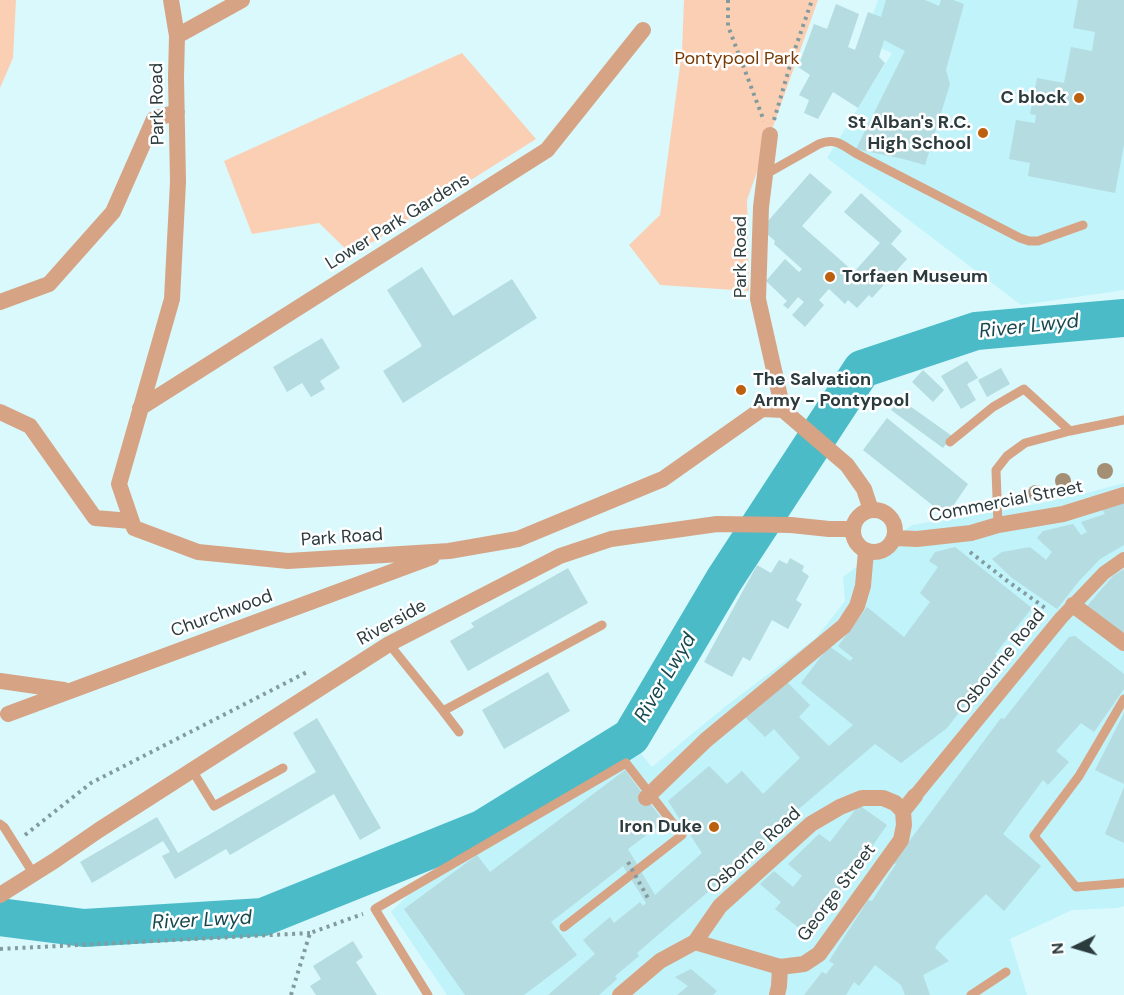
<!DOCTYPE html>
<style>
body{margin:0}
#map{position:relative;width:1124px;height:995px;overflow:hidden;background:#d9f9fd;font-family:"DM Sans",sans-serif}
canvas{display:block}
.north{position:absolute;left:1046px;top:917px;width:60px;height:60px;-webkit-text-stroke:4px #fff;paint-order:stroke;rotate:265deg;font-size:16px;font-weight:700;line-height:24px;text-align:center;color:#2c3c3e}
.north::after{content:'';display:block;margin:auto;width:21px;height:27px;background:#2c3c3e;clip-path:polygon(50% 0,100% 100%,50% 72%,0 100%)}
</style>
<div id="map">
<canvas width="1124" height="995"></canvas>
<div class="north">N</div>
</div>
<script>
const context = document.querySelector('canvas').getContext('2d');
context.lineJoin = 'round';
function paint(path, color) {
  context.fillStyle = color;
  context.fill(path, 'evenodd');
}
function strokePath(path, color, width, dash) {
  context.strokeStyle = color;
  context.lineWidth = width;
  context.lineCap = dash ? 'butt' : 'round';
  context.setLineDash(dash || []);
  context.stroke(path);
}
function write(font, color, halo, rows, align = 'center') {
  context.font = font + ' "DM Sans",sans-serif';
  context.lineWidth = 5;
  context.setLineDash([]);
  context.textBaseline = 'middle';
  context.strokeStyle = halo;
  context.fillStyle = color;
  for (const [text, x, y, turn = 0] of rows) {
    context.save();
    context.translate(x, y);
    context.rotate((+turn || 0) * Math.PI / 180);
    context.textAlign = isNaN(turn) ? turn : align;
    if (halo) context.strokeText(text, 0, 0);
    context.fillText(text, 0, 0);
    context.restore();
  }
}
paint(new Path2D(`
 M878 0H1124V290L1021 305 827 158 892 53 864 41Z
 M1124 483V906L1118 908 1072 910 1010 939 1027 995H447L391 912 458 845 641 754 652 767 726 706 816 638 845 601 843 577 912 525 1017 508 1083 494Z`), '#c1f3fa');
paint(new Path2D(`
 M0 0H16L13 58 0 88Z
 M684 0H818L747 200 749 291 660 285 629 245 660 215 682 51Z
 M462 53 536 139 352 255 319 223 252 234 224 161Z`), '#fbcfb4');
strokePath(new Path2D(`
 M0 917 84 928 263 917 482 829 631 737 724 580 862 369 976 331 1124 318`), '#4bbbc8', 38);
paint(new Path2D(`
 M886 0H925L939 6 941 0H953L964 4 946 70 950 84 925 165 903 159 856 149 905 51 884 40 879 57 885 63 858 108 833 92 818 119 804 113 809 100 799 95 810 75 798 67 814 24 827 29 836 4 859 14 848 47 855 50 868 12 881 17Z
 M1078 0H1124V144L1115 193 1028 176 1030 163 1009 159 1016 120 1035 123 1036 115 1030 114 1037 78 1064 83 1071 47 1092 51 1095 32 1073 28Z
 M810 173 832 192 802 226 854 272 880 243 844 212 861 193 902 231 891 244 907 259 872 298 869 295 857 308 848 300 845 304 829 289 819 300 824 305 805 327 792 315 804 302 798 297 788 309 783 305 787 301 766 281 785 259 799 272 802 269 774 244 775 241 761 229Z
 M422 267 453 316 512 279 537 318 403 403 383 371 422 346 387 290Z
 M322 338 340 368 320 381 325 389 311 397 302 383 287 392 273 367Z
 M967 361 978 378 967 384 976 400 961 409 941 376Z
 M1001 368 1010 384 987 397 978 380Z
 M923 370 944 390 933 402 912 382Z
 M900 399 952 436 943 448 891 410Z
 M887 418 968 484 951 509 936 508 863 450Z
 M1124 501V545L1100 559 1079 581 1057 609 1012 578 992 559 1002 552 1030 547 1046 560 1052 552 1037 538 1043 531 1073 524 1081 535 1087 532 1081 522 1105 514 1102 509Z
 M955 547 1032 608 995 654 1001 659 947 728 901 763 875 744 787 819 723 879 637 953 639 956 615 976 617 979 599 995H548L595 954 583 940 610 917 614 923 640 902 643 906 646 903 623 866 551 922 577 955 524 995H465L404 909 477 855 490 872 625 770 664 822 628 849 655 895 702 853 668 801 709 766 727 784 742 771 763 794 800 758 774 729 765 737 743 715 785 680 810 705 799 717 829 746 853 725 801 683 829 646 850 661 853 658 838 646 867 607 904 637 930 602 920 593 938 567 929 561 935 552Z
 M790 558 804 566 802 571 809 576 796 600 802 604 788 629 772 620 750 661 743 657 732 677 704 662 757 565 771 573 779 560 787 564Z
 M568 568 588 603 468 671 450 641 474 627 471 623Z
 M1124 569V636L1087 606 1113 576Z
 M1075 636 1124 674V689L1094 732 1081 723 1056 751 1069 762 1048 785 1043 780 1003 834 1041 866 1004 911 986 894 939 941 935 948 949 961 923 975 930 995H905L901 985 875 965 859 986 854 982 846 995H804L822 972 826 974 834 964 829 961 868 900 872 901 896 864 893 863 1001 718 1004 719 1069 637Z
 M548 672 570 711 504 749 482 710Z
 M1124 713V784L1095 770Z
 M317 718 381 828 360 840 334 794 230 855 226 849 175 879 162 856 170 852 163 841 92 883 80 862 157 817 178 853 316 772 293 733Z
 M1124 787V843L1105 834Z
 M859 805 887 825 809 936 775 909 781 902 760 884 774 871 793 887 802 876 788 864 819 834 830 842Z
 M353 941 363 957 356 962 377 995H316L310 986 321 979 313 966Z
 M691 969 717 991 713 995H677L688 986 675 977Z`), '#b4dce1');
strokePath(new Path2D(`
 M728 0V26L764 121
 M774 120 794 52 812 0
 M970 552 1006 580 1048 610
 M25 835 91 783 309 671
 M0 949 310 933
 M291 995 310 933 363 914`), '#839b9e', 4, [3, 4.5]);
strokePath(new Path2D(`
 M766 174 819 144C836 137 843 146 857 154L1020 238 1029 241H1038L1083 225
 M950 442 993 407 1024 389 1070 431
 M998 525 996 470 1007 456 1025 443 1070 431 1124 420
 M389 644 443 711 459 732
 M1124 699 1079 776 1034 836 1076 887 1124 883
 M443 711 602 625
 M192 770 214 806 283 768
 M0 824 4 827 33 873
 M428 995 375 909 626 763 682 835 564 927
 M971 995 1006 972`), '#d6a485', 9);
strokePath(new Path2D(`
 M915 796 1061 618 1104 573 1124 559`), '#d6a485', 14);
strokePath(new Path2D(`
 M171 0 177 36 176 77 178 182 172 299 119 484 134 528 198 552 288 561 449 551 518 539 663 479 762 409 783 410
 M177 36 242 0
 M770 135 761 207 758 299 783 410
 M0 302 49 284 113 212 154 119 177 112
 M140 408 547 150 643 30
 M783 410 847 465 864 489 871 510
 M0 412 30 426 95 518 131 521
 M1073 605 1124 643
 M0 681 64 690
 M8 714 432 557
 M646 798 706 740 844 626 857 606 863 586 866 551
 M695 942 780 967
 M620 995 660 961 695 942 720 906 811 824 840 807 862 798H883L895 803 903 811
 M777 995 779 986 780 967 804 964 819 954 901 840 904 825 903 811 915 796`), '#d6a485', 16);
strokePath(new Path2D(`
 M853 531a21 21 0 1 1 42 0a21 21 0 1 1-42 0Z
 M895 538 917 539 971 533 998 525 1063 514 1124 495
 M0 895 54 861 99 830 389 644 560 556 611 539 717 524 791 525 829 529H853`), '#d6a485', 16);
strokePath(new Path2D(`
 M628 862 649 900`), '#839b9e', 4, [3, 4.5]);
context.fillStyle = '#a48f74';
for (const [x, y] of [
 [1105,471],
 [1063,481],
 [1036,493]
]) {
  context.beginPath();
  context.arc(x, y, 8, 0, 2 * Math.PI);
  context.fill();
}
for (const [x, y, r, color] of [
 [1079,98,6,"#bc5f0f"],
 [983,133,6,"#bc5f0f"],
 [830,277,6,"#bc5f0f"],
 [741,390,6,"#bc5f0f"],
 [714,827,6,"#bc5f0f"]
]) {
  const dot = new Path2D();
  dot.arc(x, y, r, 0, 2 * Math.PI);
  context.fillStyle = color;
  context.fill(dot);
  strokePath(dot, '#fff', 2);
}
write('18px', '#783903', '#fff', [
 ["Pontypool Park",737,59]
]);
write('bold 18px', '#2c3c3e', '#fff', [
 ["C block",1067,98],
 ["St Alban's R.C.",971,123],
 ["High School",971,144],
 ["Torfaen Museum",842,277,"left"],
 ["The Salvation",753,380,"left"],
 ["Army - Pontypool",753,401,"left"],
 ["Iron Duke",702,827]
], 'right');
write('18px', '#2c3c3e', '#fff', [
 ["Park Road",158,104,-91],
 ["Lower Park Gardens",398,222,-32],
 ["Park Road",741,257,-90],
 ["Commercial Street",1006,502,-11],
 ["Park Road",342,538,-4],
 ["Churchwood",222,614,-20],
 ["Riverside",392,623,-29],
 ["Osbourne Road",1001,662,-51],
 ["Osborne Road",754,851,-42],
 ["George Street",837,893,-53]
]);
write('italic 20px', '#16484e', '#fff', [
 ["River Lwyd",1029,327,-6],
 ["River Lwyd",666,678,-59],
 ["River Lwyd",202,921,-3]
]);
</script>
